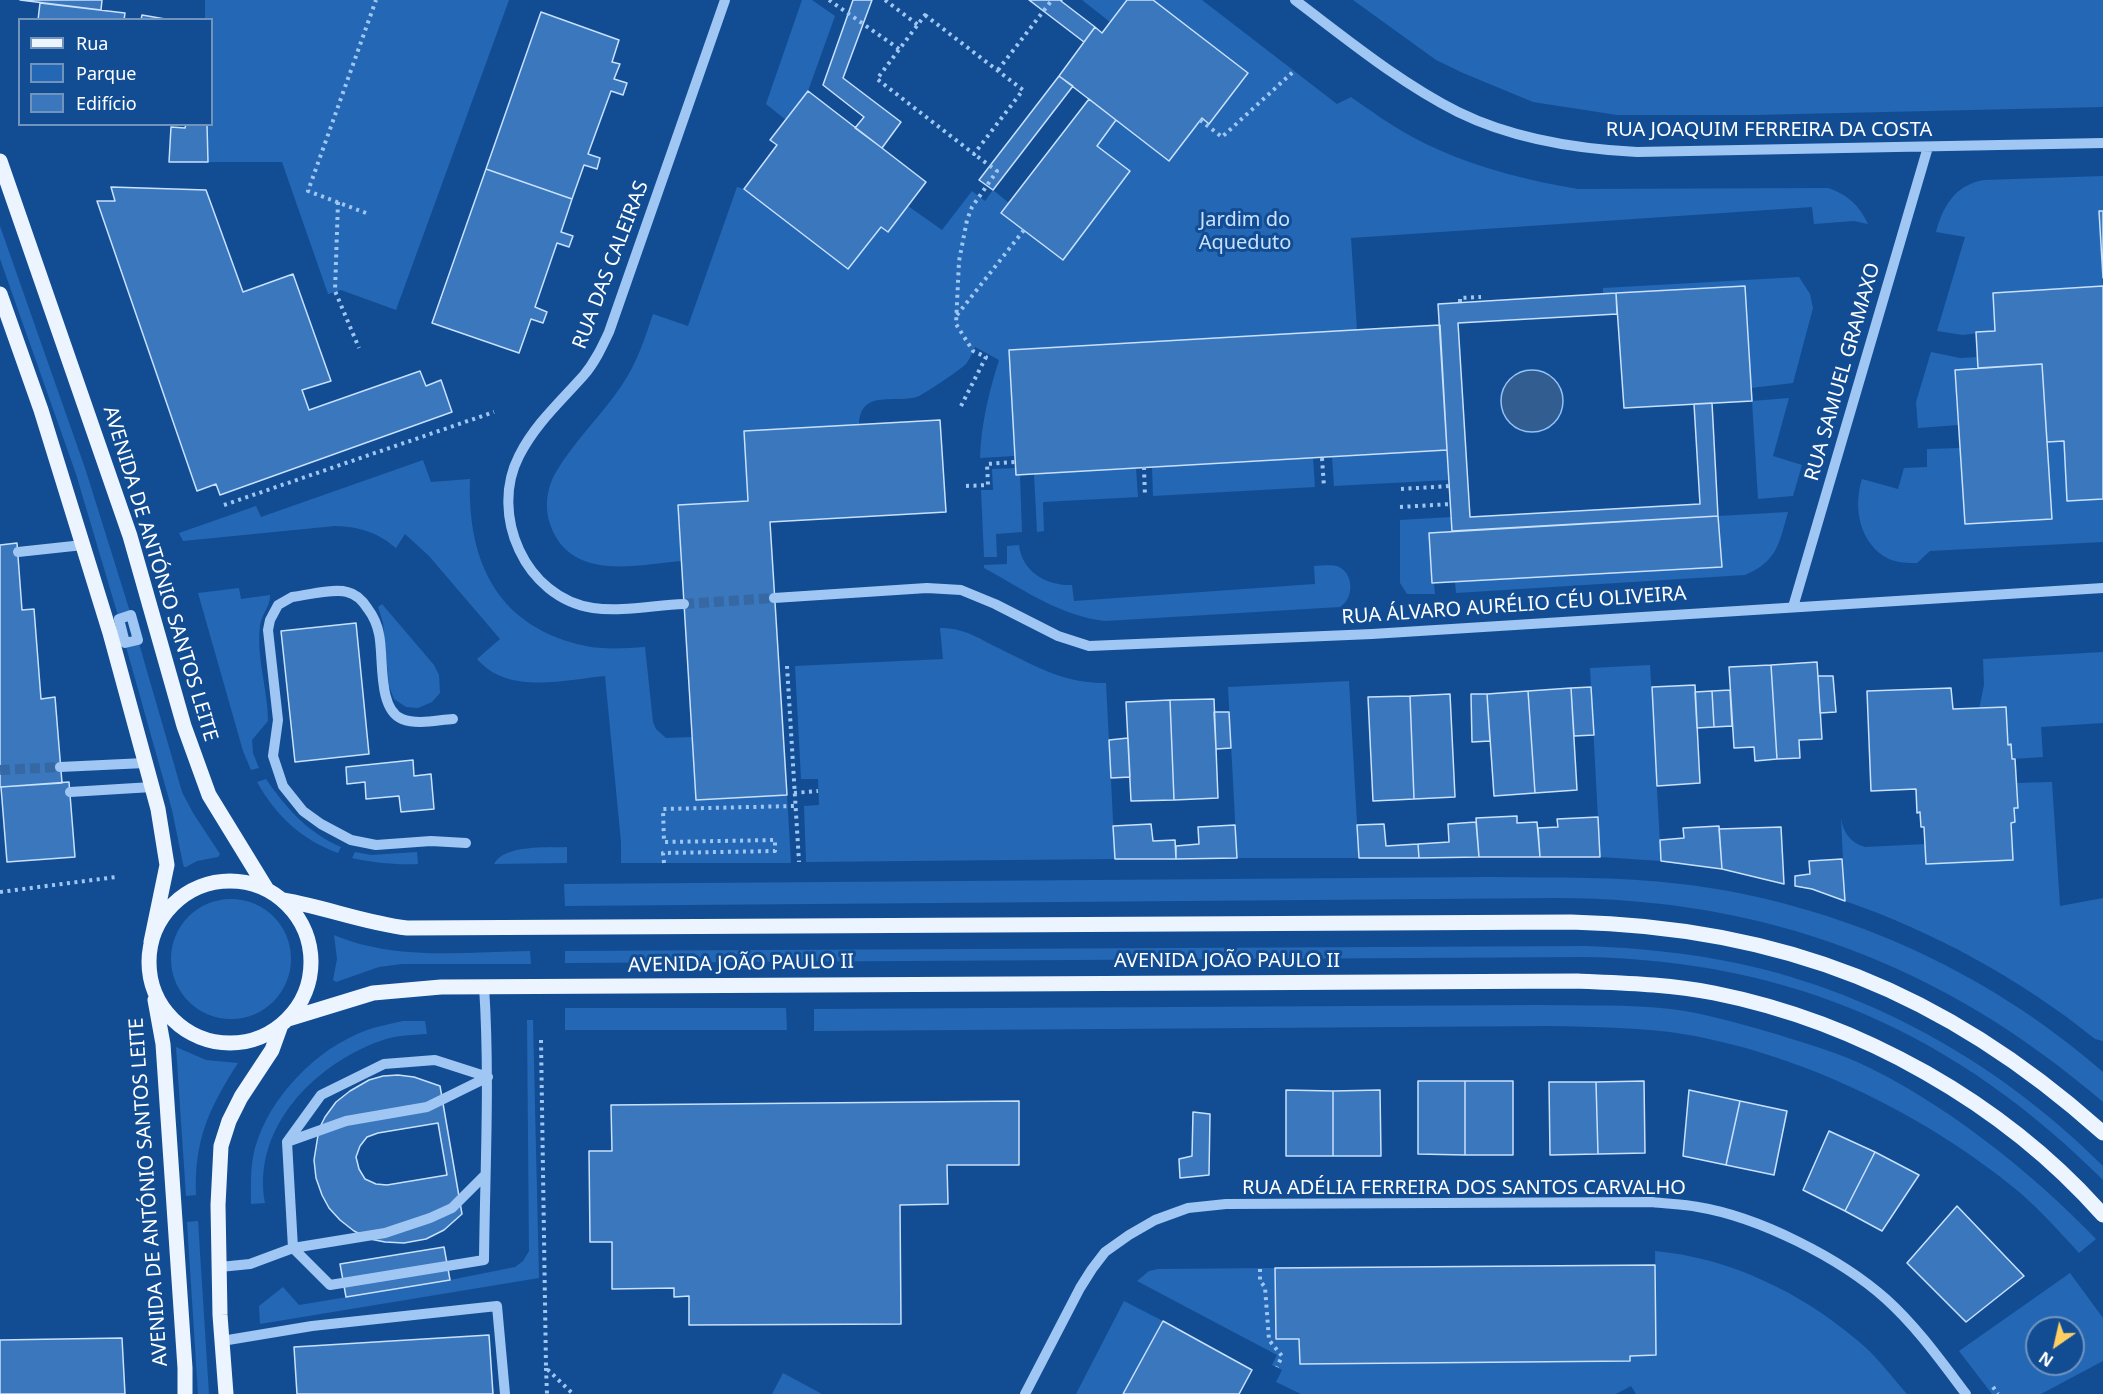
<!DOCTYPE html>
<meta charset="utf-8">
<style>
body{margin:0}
#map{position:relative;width:2103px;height:1394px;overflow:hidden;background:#124d94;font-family:"Noto Sans",sans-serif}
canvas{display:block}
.legend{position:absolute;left:18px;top:18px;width:195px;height:108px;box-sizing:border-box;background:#124d94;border:2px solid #7194bf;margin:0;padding:8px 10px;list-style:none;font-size:18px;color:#fff}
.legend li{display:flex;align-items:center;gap:12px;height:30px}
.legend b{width:30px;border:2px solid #7194bf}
.north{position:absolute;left:2025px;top:1316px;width:60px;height:60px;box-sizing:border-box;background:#124d94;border:2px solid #7194bf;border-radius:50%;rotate:214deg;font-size:16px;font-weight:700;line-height:24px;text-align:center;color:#fff}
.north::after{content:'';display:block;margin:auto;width:21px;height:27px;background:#ffcf62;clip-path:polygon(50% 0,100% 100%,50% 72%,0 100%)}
</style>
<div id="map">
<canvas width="2103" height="1394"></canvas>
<ul class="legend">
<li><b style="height:8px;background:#ecf4ff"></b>Rua</li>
<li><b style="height:16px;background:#2467b4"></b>Parque</li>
<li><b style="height:16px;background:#3a77bd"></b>Edifício</li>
</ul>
<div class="north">N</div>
</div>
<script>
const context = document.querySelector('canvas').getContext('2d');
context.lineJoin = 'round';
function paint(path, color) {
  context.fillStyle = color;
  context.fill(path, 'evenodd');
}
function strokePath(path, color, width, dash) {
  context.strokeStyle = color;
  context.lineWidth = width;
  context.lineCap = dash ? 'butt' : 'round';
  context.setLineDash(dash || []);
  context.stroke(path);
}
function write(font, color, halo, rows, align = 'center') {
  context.font = font + ' "Noto Sans",sans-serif';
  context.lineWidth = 6;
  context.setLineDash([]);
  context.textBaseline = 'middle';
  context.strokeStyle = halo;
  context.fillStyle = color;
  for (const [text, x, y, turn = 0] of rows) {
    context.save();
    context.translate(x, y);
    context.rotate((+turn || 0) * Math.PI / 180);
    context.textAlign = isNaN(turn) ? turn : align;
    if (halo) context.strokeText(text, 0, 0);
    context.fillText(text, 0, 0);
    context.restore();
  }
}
paint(new Path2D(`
 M205 0H509L396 310 341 290 328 294 282 162H208L207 125 212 124V20L205 19Z
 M802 0H812L835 16 808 91 786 120 766 104Z
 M1082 0H1127L1110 22Z
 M1153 0H1202L1337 104 1351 97C1378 116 1406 136 1437 149 1481 169 1530 181 1578 189L1828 188C1848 195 1859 205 1868 224L1854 221 1814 224 1812 207 1351 238 1357 330 1010 350 1015 456 980 458C981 424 989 392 999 360L975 347C972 353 970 359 966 364 960 370 927 392 919 396 898 405 860 387 859 425L748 501 678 505 681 561C635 565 570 582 550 524 544 507 547 487 556 472 575 440 602 415 622 385 637 363 645 338 653 314L688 326 737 187 744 189 848 269 881 227 889 232 908 206 942 230 972 191 985 201 993 190 1009 203 1063 259 1130 171 1097 146 1116 120 1169 161 1202 118 1209 124 1248 74Z
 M1353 0H2103V107L1754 115H1617L1533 102 1463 73 1436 60Z
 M2103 176V211L2099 212 2103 286 1993 293 1995 331 1963 335 1937 331 1965 237 1936 232C1943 206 1955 185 1984 180Z
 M0 226 86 471 131 615 119 619 76 474 0 259Z
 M1799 277 1810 294 1813 308 1793 383 1751 388 1744 286 1603 294V288Z
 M1931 352 1960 358 1977 357 1978 368 1955 370 1958 425 1918 428 1916 402Z
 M1789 398 1773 456 1802 465 1793 496 1758 499 1752 401Z
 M2064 441 2067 501 2103 499V542L1930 551 1917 563C1908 563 1898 563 1889 559 1859 544 1853 507 1862 479L1898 489 1904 468 1927 467V449L1960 448 1965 524 2051 519 2047 442Z
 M1447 450 1449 480 1334 486 1332 457Z
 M1313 458 1315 487 1153 496 1152 467Z
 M423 460 431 482 470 479C467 562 498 628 586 646 605 650 626 648 645 647L653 722 656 729 666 738 692 737 696 800 787 795 791 863H621V842L605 676C563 680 508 695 477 659L500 639 429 556 405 534 396 548C377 532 360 527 335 526L183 541 179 533 256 506 261 517Z
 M1016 468V475H1020L1022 532 996 534 997 557H984L981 490H993L992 469Z
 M1136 468 1138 497 1043 502 1044 531 1037 532 1034 474Z
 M1788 512C1779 543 1778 561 1745 575L1456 593 1455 582 1721 567 1718 516Z
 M1451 517 1452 531 1429 533 1432 583H1434L1435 594H1407L1400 583V520Z
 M1019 545C1022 572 1047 586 1072 585L1074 601 1315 584 1314 566C1322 566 1332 564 1339 567 1354 574 1354 599 1340 607L1105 621C1060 616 1023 589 984 568V565L1007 564V546Z
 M239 588 241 599 270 595C271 605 261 615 260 626 256 657 268 690 268 721L252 740 253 753 259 768 251 770 243 751 198 593Z
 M382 604 434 665 439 675 440 693 432 702 418 708 406 707 394 699 389 686 383 623 378 607Z
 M940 628C959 627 976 636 992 645 1030 663 1062 684 1106 683L1115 859 806 862 804 806 819 805 818 779H801L795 666 943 659Z
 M138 640 182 792 193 813 220 854 218 857 197 861 186 867H184L183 864 172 810 125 643Z
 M2103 652V723L2041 727 2043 757 2012 759 2011 745H2008L2006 707 1979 709 1984 685 1983 659Z
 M1650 665 1661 861 1600 857 1590 668Z
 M1349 681 1359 858H1237L1228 687Z
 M266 779C286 808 308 833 341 847L338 853C302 840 276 816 257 782Z
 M2052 782 2060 906 2103 898V1041L2095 1039C2021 979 1934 932 1845 901L1841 818C1843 833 1851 843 1865 847L1926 844 1927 864 2013 860 2011 823 2015 822 2014 808 2018 807 2017 783Z
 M567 847V863L494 864C505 844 547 848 567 847Z
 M355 852 371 855 417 852 418 864C395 865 375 863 352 858Z
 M1490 877C1554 878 1618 876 1681 884 1835 902 1987 970 2103 1072V1102C1944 965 1765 898 1556 898L565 906 564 884Z
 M171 959a60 60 0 1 1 120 0a60 60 0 1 1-120 0Z
 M334 935C395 961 466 952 530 951L531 964H402L379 967 336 982 333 980 337 959Z
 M1587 946C1639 948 1690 953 1741 964 1878 994 2004 1067 2103 1166V1180C1957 1034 1793 961 1585 957L565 963V951Z
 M1539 1005C1583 1006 1628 1004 1671 1009 1704 1013 1737 1023 1769 1032 1798 1041 1827 1049 1855 1061 1940 1099 2032 1172 2096 1239L2079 1253C2060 1232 2040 1210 2018 1191 1927 1116 1806 1056 1689 1035 1642 1027 1595 1027 1548 1026L814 1031V1009Z
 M565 1008H786L787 1030H565Z
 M527 1020H533L539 1278 260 1324 259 1306 283 1287 299 1305 450 1280 515 1267 523 1261 529 1251Z
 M403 1021H425L427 1034C413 1035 399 1035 386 1039 318 1061 251 1126 265 1203L251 1204C251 1185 250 1167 255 1148 269 1097 317 1048 367 1030 378 1026 391 1024 403 1021Z
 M176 1047 206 1060 238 1063C209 1108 194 1140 196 1195L186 1196Z
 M198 1221 209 1394H198L187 1222Z
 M1655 1251C1730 1258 1800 1292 1857 1340 1876 1355 1891 1376 1907 1394H1636L1631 1386 1616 1394H1301L1276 1382 1282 1370 1272 1365 1277 1355 1137 1281 1149 1271 1158 1269 1275 1268 1276 1338 1299 1339 1300 1364 1630 1361V1356L1656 1355Z
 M2070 1273 2103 1318V1361L2041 1394H1992L1959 1351ZM2037 1328H2073V1364H2037Z
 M1124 1301 1163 1321 1123 1394H1076Z
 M783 1373 822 1394H772Z`), '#2467b4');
const water = new Path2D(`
 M1501 401a31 31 0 1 1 62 0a31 31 0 1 1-62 0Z`);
paint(water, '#325d91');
strokePath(water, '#92c2f6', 1.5);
const building = new Path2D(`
 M20 0H102L101 10Z
 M853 0H872L843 78 901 122 882 148 855 128 864 117 823 85Z
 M1029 0H1062L1061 1 1095 27 1084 42Z
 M1127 0H1153L1248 73 1209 124 1202 118 1169 161 1059 76 1095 27 1102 33Z
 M40 3 125 13 124 20H38Z
 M541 12 619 40 612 62 620 64 614 79 627 83 623 95 611 91 588 154 600 158 597 169 584 165 572 199 486 169Z
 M142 15 171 20H141Z
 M1059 76 1073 86 993 190 979 180Z
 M808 91 926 182 888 232 881 227 848 269 744 189 777 145 770 140Z
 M1089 99 1116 120 1097 146 1130 171 1063 260 1001 213Z
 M186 124H207L208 162H169L171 127 185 128Z
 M486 169 572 199 561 232 573 236 569 247 557 243 535 307 547 312 543 323 531 319 519 353 432 323Z
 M111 187 206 190 243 292 293 274 331 381 302 390 309 410 420 371 426 386 441 380 452 412 220 495 216 484 197 491 97 201H115Z
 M2099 211H2103V278Z
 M1745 286 1752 401 1624 408 1616 293Z
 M2103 286V499L2067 501 2064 441 2047 442 2042 364 1978 368 1976 332 1995 331 1993 293Z
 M1616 293 1617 314 1458 323 1470 517 1700 504 1694 404 1712 403 1718 516 1452 531 1438 304Z
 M1440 325 1447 450 1016 475 1009 350Z
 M2042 364 2052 519 1965 524 1955 370Z
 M940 420 946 512 770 522 787 795 696 800 678 505 748 501 744 431Z
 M1718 516 1722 567 1432 583 1429 533Z
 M17 543 22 610 34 609 41 699 55 697 62 783 0 787V545Z
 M356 623 369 754 295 762 281 631Z
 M1817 662 1822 739 1799 740 1800 758 1777 759 1771 665Z
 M1771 665 1777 759 1755 761 1754 747 1734 748 1729 667Z
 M1818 676H1833L1836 712 1820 713Z
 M1695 685 1700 783 1657 786 1652 687Z
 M1591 687 1594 735 1574 736 1571 688Z
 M1571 688 1577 790 1535 793 1528 691Z
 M1951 688 1953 709 2006 707 2008 745 2011 744 2012 759H2015L2018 808H2014L2015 822 2011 823 2013 860 1926 864 1924 827H1921L1920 812 1917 813 1916 789 1871 791 1867 691Z
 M1730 690 1732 726 1714 727 1712 691Z
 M1528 691 1535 793 1494 796 1487 694Z
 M1712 691 1714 727 1697 728 1695 692Z
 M1450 694 1455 797 1414 799 1410 696Z
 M1471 694H1487L1490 741 1472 742Z
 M1410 696 1414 799 1373 801 1368 697Z
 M1214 699 1218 798 1174 800 1170 700Z
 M1170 700 1174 800 1131 801 1126 702Z
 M1214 712H1229L1231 748 1216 749Z
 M1128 738 1130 777 1111 778 1109 740Z
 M413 760 414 776 431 774 434 809 401 812 399 796 366 799 365 782 347 784 346 767Z
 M69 782 75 857 7 862 1 787Z
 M1517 816V823L1537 822 1540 857H1479L1476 818Z
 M1598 817 1600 857H1540L1538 828 1558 827 1557 819Z
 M1476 822 1479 857 1419 858 1418 844 1449 842 1448 824Z
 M1151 824 1153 841 1175 840 1176 859H1115L1113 826Z
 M1384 824 1386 846 1418 844 1419 858H1359L1357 825Z
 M1235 825 1237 858 1176 859V846L1199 844 1198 827Z
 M1719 826 1722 869 1661 861 1660 840 1684 838 1683 828Z
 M1781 827 1784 884 1722 869 1719 829Z
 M1842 859 1845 901 1812 889 1795 886V876L1810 874 1809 861Z
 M398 1075 414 1077 440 1086 462 1214 444 1230 426 1239 404 1243 385 1242 370 1239 354 1231 340 1220 329 1208 322 1195 316 1178 314 1160 319 1129 325 1117 336 1102 350 1091 369 1080 383 1076Z
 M1418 1081H1465V1155L1418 1154Z
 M1465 1081H1513V1155H1465Z
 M1644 1081 1645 1153 1598 1154 1596 1082Z
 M1549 1082H1596L1598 1154 1550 1155Z
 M1286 1090 1333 1091V1156H1286Z
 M1380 1090 1381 1156H1333V1091Z
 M1689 1090 1740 1101 1726 1165 1683 1156Z
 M1019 1101V1165H947L948 1204 900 1205 901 1324 689 1325V1296L674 1297V1288L612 1289V1242H590L589 1151H612L611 1105Z
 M1740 1101 1787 1111 1774 1175 1726 1165Z
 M1193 1112 1210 1114 1209 1175 1180 1178 1179 1159 1192 1156Z
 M438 1123 447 1175 387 1185 376 1184 365 1179 359 1169 356 1157 360 1146 367 1137 378 1133Z
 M1829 1131 1875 1152 1845 1211 1803 1190Z
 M1875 1152 1919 1175 1882 1231 1845 1211Z
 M1957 1206 2024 1276 1966 1322 1907 1263Z
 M444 1247 450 1280 346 1297 340 1264Z
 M1655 1265 1656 1355 1630 1356V1361L1300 1364 1299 1339H1276L1275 1268Z
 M1163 1321 1252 1370 1239 1394H1123Z
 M489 1335 493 1394H297L294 1347Z
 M122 1338 125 1394H0V1340Z`);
paint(building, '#3a77bd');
strokePath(building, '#c8e1fd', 1.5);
strokePath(new Path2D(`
 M684 604 774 598
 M0 770 60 767`), '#3668a4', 10, [10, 5]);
strokePath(new Path2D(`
 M829 0 899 49
 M885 0 918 25
 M925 15 1023 90 974 154 877 79Z
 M998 70 1052 0
 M1200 120 1222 137 1294 71
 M338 202 335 291 359 348
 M366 213 308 191 376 0
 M1460 302V298L1481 297
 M957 315 1024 230
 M961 406 986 357 973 351 956 324 959 261 967 220 972 207 997 171 974 154
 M1322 458 1324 487
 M1144 467 1145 497
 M966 486 988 485 987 464 1015 462
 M1401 489 1450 486
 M224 505 494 412
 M1400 507 1451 504
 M787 666 799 862
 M794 793 818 791
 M664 863 663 853 775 851V840L664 842 663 809 795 806
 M0 892 116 877
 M541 1040 546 1368 573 1394
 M1260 1269V1281L1265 1287 1269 1340 1282 1356 1277 1367
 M546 1368 547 1394
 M1993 1387 1998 1394`), '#a0c7f3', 4, [3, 4.5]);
strokePath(new Path2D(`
 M1295 0C1348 40 1399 82 1458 112 1513 139 1576 149 1637 152L2103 143
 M18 552 83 545
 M774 598 927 588 961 590 995 604 1058 636 1089 646 1372 634 2103 588
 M684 604C655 605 622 612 593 608 525 598 489 514 519 456 535 424 561 401 584 375 595 362 602 347 609 332L725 0
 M1793 607 1928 147
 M131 615 138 640 125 643 119 619Z
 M453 719C437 720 418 725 402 719 377 709 384 656 379 634 377 624 374 617 368 609 363 601 357 594 347 592 335 588 306 595 292 597L278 605 270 620 268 630 278 720 273 756 283 786 303 811 321 824 351 840 376 845 431 841 466 843
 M60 767 145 763
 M70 792 152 787
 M484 986C490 1077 485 1169 484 1260L330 1285 293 1248 287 1142 321 1095 384 1064 435 1060 488 1077
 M287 1142 346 1121 427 1107 488 1077
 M220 1267 250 1264 293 1248 385 1233 430 1218 452 1208 485 1175
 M222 1341 312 1326 497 1306 505 1394
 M1025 1394 1080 1288 1092 1269 1105 1252 1129 1235 1155 1220 1188 1208 1226 1204 1652 1202C1667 1204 1683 1204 1698 1207 1759 1217 1840 1258 1886 1299 1917 1327 1941 1361 1966 1394`), '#a0c7f3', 10);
strokePath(new Path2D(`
 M0 161 130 536 184 726 209 795 266 888
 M0 294 41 410 110 633 158 809 167 865 151 942
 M149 962a81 81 0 1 1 162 0a81 81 0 1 1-162 0Z
 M283 900C325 907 365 923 407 928L1571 922C1782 927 1946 992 2103 1133
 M155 1000 163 1044 185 1368V1394
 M288 1019 373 993 441 987 1578 981C1623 983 1669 984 1714 993 1860 1022 2004 1103 2103 1215
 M226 1394 220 1315 218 1205 221 1146 229 1121 241 1097 272 1050 281 1025`), '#ecf4ff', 15);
write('20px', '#fff', '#124d94', [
 ["RUA JOAQUIM FERREIRA DA COSTA",1769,130],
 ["RUA DAS CALEIRAS",611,265,-69],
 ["RUA SAMUEL GRAMAXO",1843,372,-74],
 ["AVENIDA DE ANTÓNIO SANTOS LEITE",160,574,73],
 ["RUA ÁLVARO AURÉLIO CÉU OLIVEIRA",1514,606,-4],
 ["AVENIDA JOÃO PAULO II",1227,961],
 ["AVENIDA JOÃO PAULO II",741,964,-1],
 ["RUA ADÉLIA FERREIRA DOS SANTOS CARVALHO",1464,1188],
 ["AVENIDA DE ANTÓNIO SANTOS LEITE",149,1192,-94]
]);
write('20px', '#c8e1fd', '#124d94', [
 ["Jardim do",1245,220],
 ["Aqueduto",1245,243]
]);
</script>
